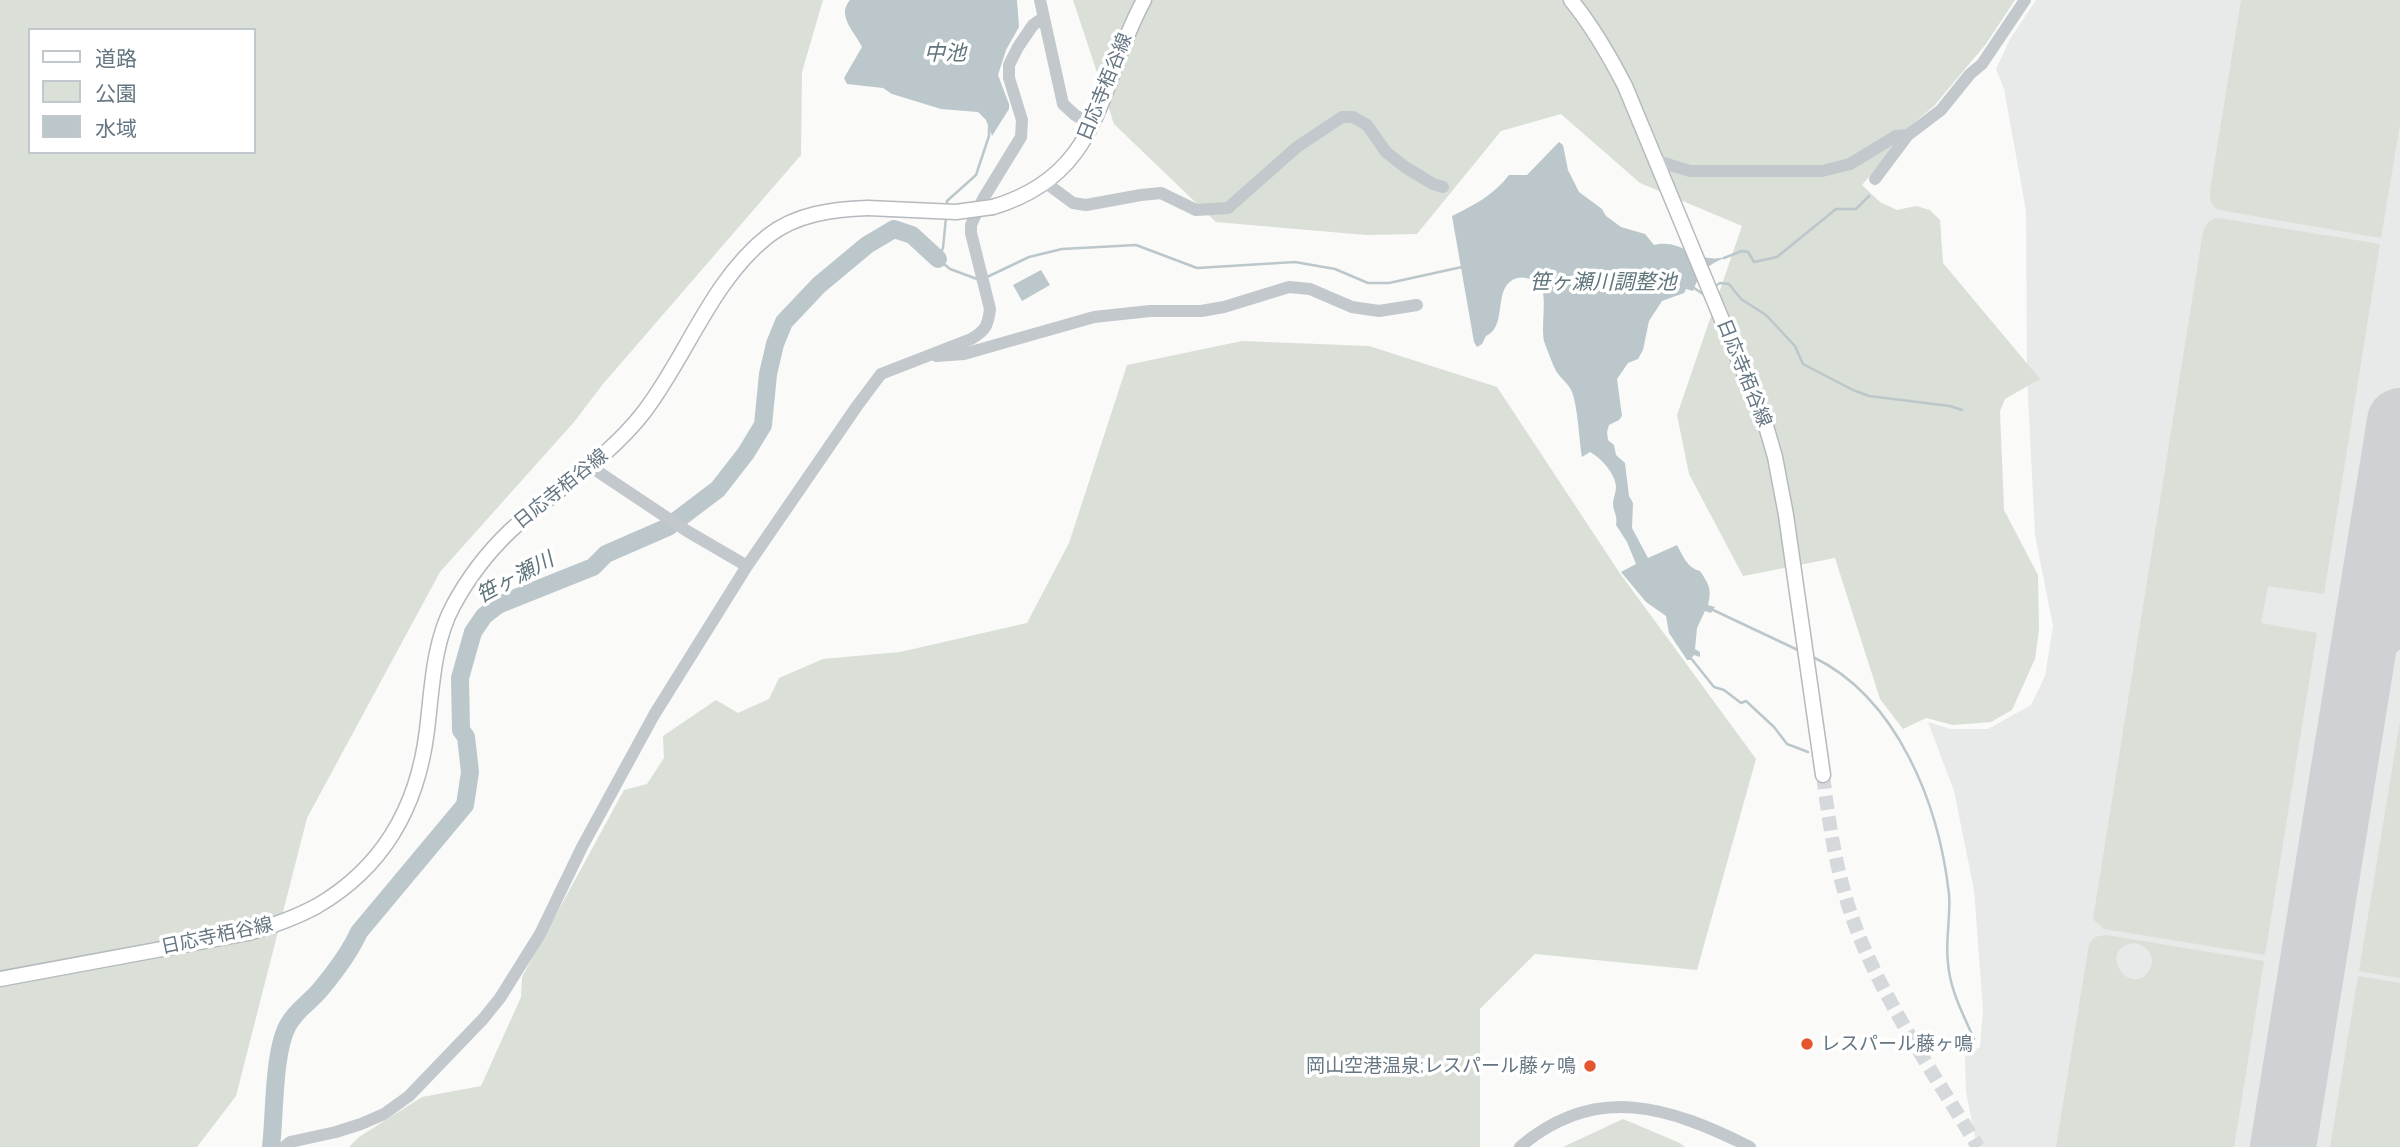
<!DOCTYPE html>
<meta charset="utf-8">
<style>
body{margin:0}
#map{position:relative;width:2400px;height:1147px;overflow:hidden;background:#fafaf8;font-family:Raleway,"Noto Sans JP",sans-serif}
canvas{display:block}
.legend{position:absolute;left:28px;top:28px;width:228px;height:126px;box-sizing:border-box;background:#fff;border:2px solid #c1c8cd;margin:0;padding:9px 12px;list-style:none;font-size:21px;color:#657683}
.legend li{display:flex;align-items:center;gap:14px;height:35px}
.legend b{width:35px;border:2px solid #c1c8cd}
</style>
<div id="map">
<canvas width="2400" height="1147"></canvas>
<ul class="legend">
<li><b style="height:9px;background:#fff"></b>道路</li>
<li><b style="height:19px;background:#dadfd7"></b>公園</li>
<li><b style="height:19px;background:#bbc7cb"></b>水域</li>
</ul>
</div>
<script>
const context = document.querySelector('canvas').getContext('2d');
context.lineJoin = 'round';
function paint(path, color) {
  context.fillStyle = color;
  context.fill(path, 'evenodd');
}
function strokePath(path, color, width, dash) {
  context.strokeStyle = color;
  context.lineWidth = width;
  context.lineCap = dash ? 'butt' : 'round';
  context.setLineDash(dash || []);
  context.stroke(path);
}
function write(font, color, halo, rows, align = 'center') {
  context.font = font + ' Raleway,"Noto Sans JP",sans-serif';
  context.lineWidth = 7;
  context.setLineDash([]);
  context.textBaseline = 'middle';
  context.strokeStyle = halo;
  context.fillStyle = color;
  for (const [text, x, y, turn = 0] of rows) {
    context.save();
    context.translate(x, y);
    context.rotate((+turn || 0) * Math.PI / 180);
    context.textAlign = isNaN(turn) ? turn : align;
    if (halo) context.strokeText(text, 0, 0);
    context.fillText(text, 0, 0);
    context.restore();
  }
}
paint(new Path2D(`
 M2036 0H2400V1147H1977L1966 1092 1965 1056 1980 1047 1983 1010 1974 890 1954 791 1928 722 1951 729H1988L2031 705 2045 676 2053 626 2035 535 2027 377 2026 211 2004 89 1996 69 2010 39Z`), '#e8e9e9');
paint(new Path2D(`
 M0 0H823L802 72 801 155 603 384 574 422 440 572 307 818 236 1096 197 1147H0ZM30 30H254V152H30Z
 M1073 0H2015L1986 44 1934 106 1916 121 1862 185 1880 202 1897 210 1916 206 1930 210 1940 220 1943 263 2040 379 2005 399 2000 411 2004 510 2038 575 2039 630 2035 659 2012 710 1991 722 1953 725 1926 718 1903 729 1880 699 1835 558 1743 576 1689 474 1677 415 1742 226 1640 183 1561 114 1501 131 1417 234 1366 235 1216 222 1114 124Z
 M2241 0H2400V125L2381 238 2219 210C2210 205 2210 201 2210 191Z
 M2218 218 2380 244 2324 594 2268 586 2261 623 2317 633 2265 955 2104 929 2093 919 2203 232C2206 223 2209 220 2218 218Z
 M1242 341 1369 346 1497 387 1619 572 1756 759 1697 970 1535 954 1480 1009V1147H349L359 1137 422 1097 481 1086 521 997 522 977 624 790 647 784 664 758 663 736 716 700 738 713 769 699 779 678 823 659 900 652 1027 623 1069 543 1127 365Z
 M2400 721V978L2359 971Z
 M2106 935 2264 961 2234 1147H2056L2089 944 2095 937ZM2134 943C2148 945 2158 959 2148 972 2129 998 2096 948 2134 943Z
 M2358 976 2400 983V1147H2330Z
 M1623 1119 1680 1143 1685 1147H1563Z`), '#dadfd7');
paint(new Path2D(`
 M850 0H1017L1019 27 1006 50 998 75 1009 104V109L992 136 986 120 978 112 941 109 892 94 883 88 847 84 844 78 862 47C855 32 836 16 850 0Z
 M1559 142 1563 145 1568 170 1579 192 1602 209 1606 216 1621 227 1645 234 1654 245C1678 239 1689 256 1709 258 1714 259 1721 258 1726 257 1706 266 1701 270 1693 291L1686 289 1684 293 1662 301 1649 321 1643 350 1638 359 1628 363 1617 379 1622 416 1619 420 1609 425 1607 432 1608 440 1614 445 1616 455 1625 463 1629 496 1633 503 1632 528 1648 558 1677 545C1683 556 1687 568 1700 571 1709 584 1712 590 1708 605L1715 607 1711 613 1705 611 1697 628 1695 649 1700 652V657L1694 655 1690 660H1687L1669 633 1666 616 1646 602 1621 572 1636 564 1627 542 1616 525C1618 516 1613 511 1613 504 1613 498 1616 493 1616 487 1615 473 1601 458 1590 452L1582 457C1579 439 1578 408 1572 392 1569 384 1561 379 1556 371 1553 365 1546 347 1544 341 1541 326 1547 297 1541 288 1536 280 1526 276 1517 278 1491 286 1509 326 1486 336L1482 344 1477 347 1474 342 1452 216C1474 205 1494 195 1509 175H1527Z
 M1041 270 1050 285 1022 301 1013 285Z`), '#bbc7cb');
strokePath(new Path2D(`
 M947 207V201L976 175 989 136V127
 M946 217 943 248 938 259 950 269 977 279
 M1724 258 1742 251 1748 252 1754 262 1777 257 1836 209H1856L1869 196
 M987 277 1029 257 1062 249 1136 245 1197 268 1295 262 1335 269 1368 283H1389L1462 267
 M1691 286 1703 294 1706 292
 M1715 286 1720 283 1729 284 1741 299 1766 315 1782 332 1795 346 1803 364 1853 390 1869 396 1950 406 1962 410
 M1711 609 1800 651
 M1690 657 1714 687 1724 690 1741 703 1746 701 1774 727 1787 744 1808 752
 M1813 657C1898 698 1939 805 1949 894 1951 916 1945 940 1948 963 1950 990 1963 1014 1974 1039`), '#bbc7cb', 2.5);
strokePath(new Path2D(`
 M271 1147C275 1115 273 1052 288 1025 296 1010 310 1002 320 990 335 972 350 952 359 932L465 805 470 772 466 737 461 730 460 678 473 632 484 616 498 605 593 567 606 554 668 527 718 489 746 453 763 425 768 374 775 344 784 322 819 285 867 245 894 229 912 235 938 259`), '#bbc7cb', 18);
strokePath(new Path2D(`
 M2385 513V554L2400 587
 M2356 696C2365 668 2375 649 2400 634`), '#ced2d4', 26);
strokePath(new Path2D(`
 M2283 1147 2400 421`), '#ced2d4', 66);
strokePath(new Path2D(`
 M1823 775C1829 824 1836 870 1852 917 1879 995 1935 1075 1978 1147`), '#d5d9db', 14, [14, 7]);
const major = new Path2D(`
 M1571 0C1593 27 1609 55 1625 86L1766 426 1775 457 1786 515 1823 775
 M993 207C1104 174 1097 86 1144 0
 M0 979 248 933C272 926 295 918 317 906 384 867 418 805 427 730 432 690 433 643 453 606 468 578 487 553 510 531 554 490 606 461 644 412 687 356 711 281 768 236 796 214 833 209 868 208`);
strokePath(major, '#b5babe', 17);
strokePath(new Path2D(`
 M1040 0 1063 104 1075 115 1093 125
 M1657 161 1690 171H1822L1850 164 1896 136 1908 135
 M1875 179 1908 135 1941 110 1970 74 1982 64 2025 0
 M1046 183 1073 203 1086 205 1141 195 1161 193 1196 210 1228 208 1297 147 1342 117H1353L1367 125 1386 152 1405 167 1433 184 1443 187
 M936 356 964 354 1094 317 1150 311H1201L1224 307 1289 287 1310 289 1352 307 1379 311 1417 305
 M591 467 687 531 747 566
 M284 1147 290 1142 336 1132 361 1124 384 1114 409 1096 483 1019 500 998 540 934 582 847 654 715 747 566 857 406 881 374 971 339C985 331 988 326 990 309L971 233V225L983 199 1021 137 1022 120 1009 78V65L1018 47 1033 25 1043 18
 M1520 1147C1596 1082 1670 1107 1750 1147`), '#c3c8cc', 12);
strokePath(major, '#fff', 14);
const majorBridge = new Path2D(`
 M868 208 956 212 993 207`);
strokePath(majorBridge, '#b5babe', 17, []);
strokePath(majorBridge, '#fff', 14);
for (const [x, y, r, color] of [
 [1807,1044,7,"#e4572e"],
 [1590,1066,7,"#e4572e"]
]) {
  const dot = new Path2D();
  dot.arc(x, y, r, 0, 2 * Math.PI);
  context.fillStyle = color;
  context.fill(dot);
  strokePath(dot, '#fff', 2.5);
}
write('19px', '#657683', '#fff', [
 ["日応寺栢谷線",1105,87,-68],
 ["日応寺栢谷線",1744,373,68],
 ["日応寺栢谷線",561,489,-39],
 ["日応寺栢谷線",217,936,-12]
]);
write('19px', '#657683', '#fff', [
 ["レスパール藤ヶ鳴",1821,1044],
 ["岡山空港温泉;レスパール藤ヶ鳴",1576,1066,"right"]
], 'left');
write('italic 21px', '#60757c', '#fff', [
 ["中池",945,54],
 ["笹ヶ瀬川調整池",1603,283],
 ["笹ヶ瀬川",515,578,-28]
]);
</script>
